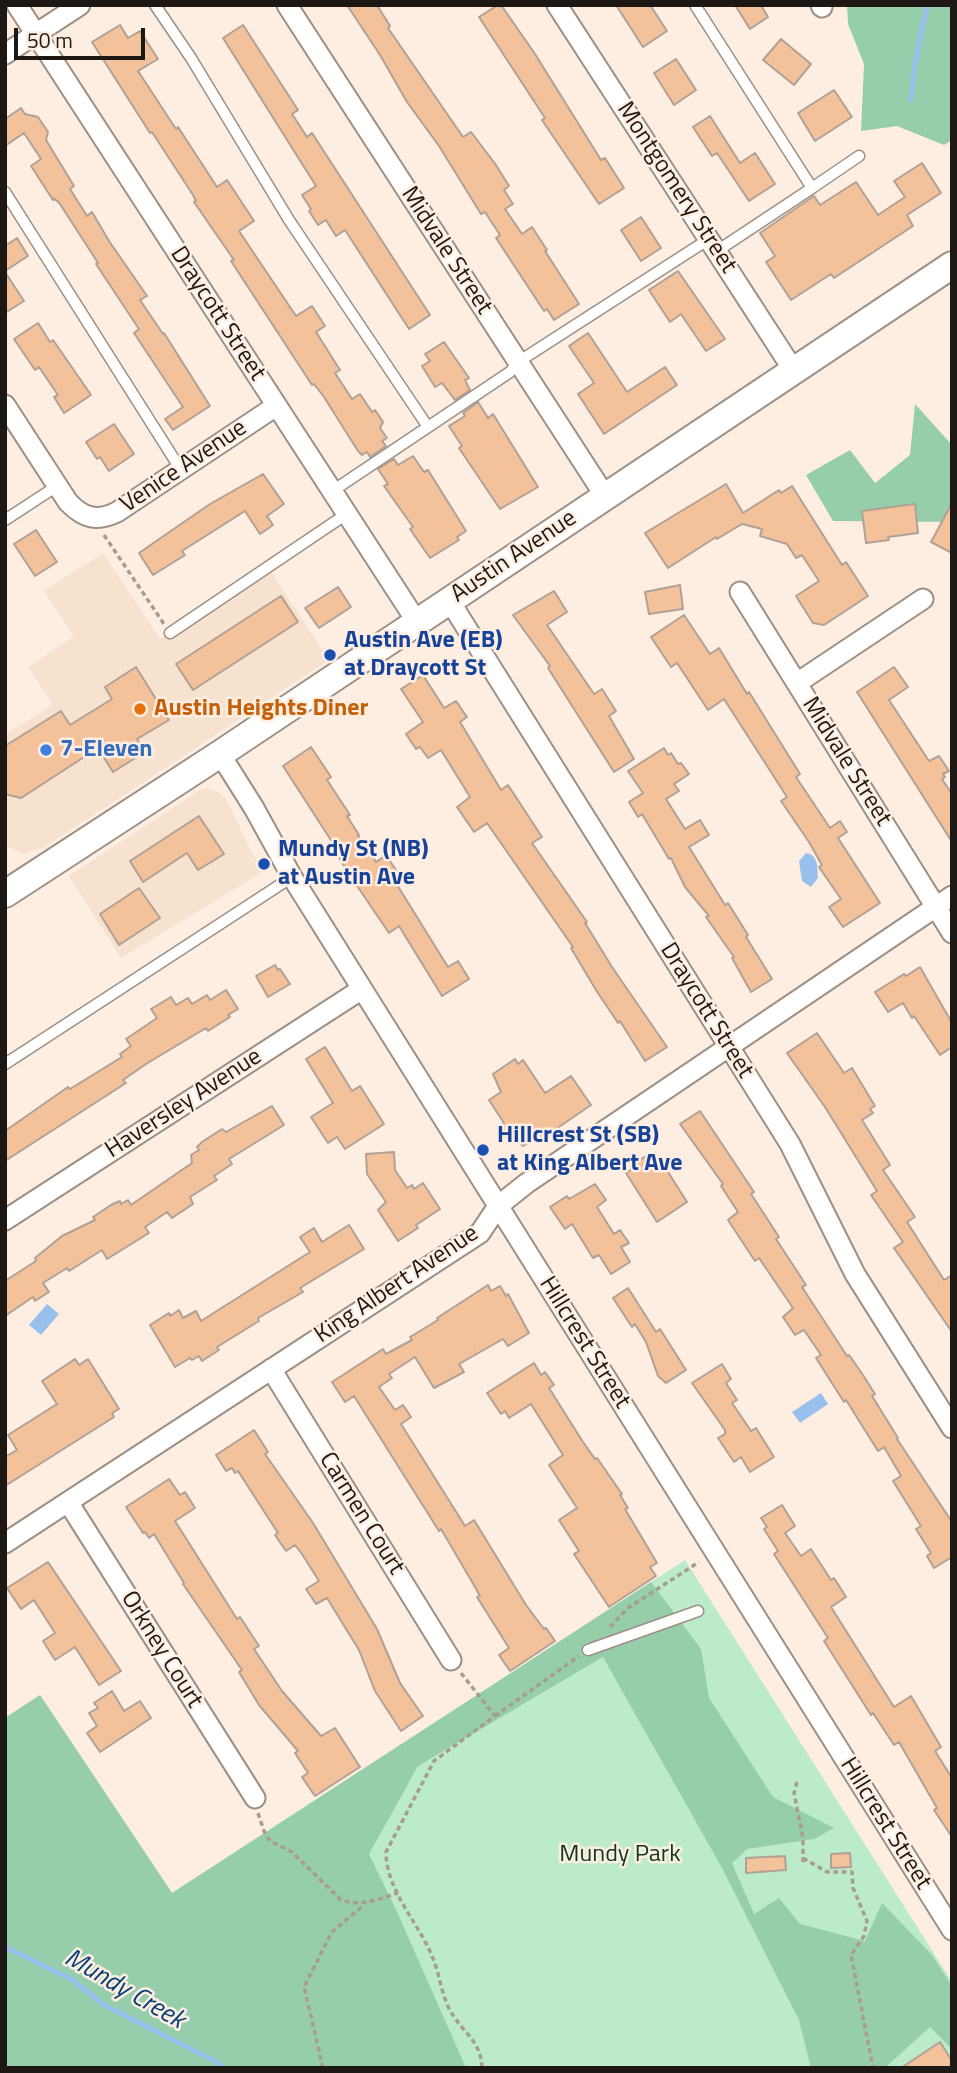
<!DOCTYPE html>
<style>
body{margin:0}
#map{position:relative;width:957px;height:2073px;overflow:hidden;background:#feeee2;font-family:"Titillium Web",sans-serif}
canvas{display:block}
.frame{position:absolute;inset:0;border:7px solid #1e1814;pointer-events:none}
.scale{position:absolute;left:14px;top:28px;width:131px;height:32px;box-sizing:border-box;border:4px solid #1e1814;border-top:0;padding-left:9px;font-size:21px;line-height:24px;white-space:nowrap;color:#1e1814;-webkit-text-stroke:5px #feeee2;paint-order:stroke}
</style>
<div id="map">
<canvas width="957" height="2073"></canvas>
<div class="frame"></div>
<div class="scale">50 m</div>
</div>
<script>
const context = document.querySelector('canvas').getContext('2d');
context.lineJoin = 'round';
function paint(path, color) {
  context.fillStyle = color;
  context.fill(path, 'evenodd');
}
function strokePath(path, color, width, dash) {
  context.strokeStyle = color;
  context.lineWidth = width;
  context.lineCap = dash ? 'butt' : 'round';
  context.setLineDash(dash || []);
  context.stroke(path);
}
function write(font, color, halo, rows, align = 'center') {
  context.font = font + ' "Titillium Web",sans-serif';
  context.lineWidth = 5;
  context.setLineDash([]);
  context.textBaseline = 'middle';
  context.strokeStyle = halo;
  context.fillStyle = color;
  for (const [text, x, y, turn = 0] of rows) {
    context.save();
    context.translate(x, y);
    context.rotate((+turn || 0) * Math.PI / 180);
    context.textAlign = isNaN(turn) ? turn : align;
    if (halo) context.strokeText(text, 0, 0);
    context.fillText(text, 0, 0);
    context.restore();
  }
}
paint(new Path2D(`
 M103 553 160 639 267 566 329 660 45 847 22 854 5 845V735L53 704 28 667 74 636 44 591Z
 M207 788 219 792 226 799 252 853 264 871 121 958 69 876 200 790Z`), '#f7e1cf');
paint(new Path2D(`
 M685 1560 952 1982V2068H5V1718L40 1695 172 1893Z`), '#bcebcc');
paint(new Path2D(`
 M847 5H952V140L944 145 897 126 861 131 864 64 848 24Z
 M915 404 952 445V522L833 521 806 475 850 450 875 483 910 455Z
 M651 1582 701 1649 709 1698 773 1797 834 1828 814 1839 747 1849 732 1863 754 1914 779 1898 800 1924 865 1941 882 1903 932 1955 952 1986V2049L930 2027 888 2065V2068H811L799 2020 722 1868 603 1657 418 1766 369 1854 398 1914 466 2068H5V1718L40 1695 172 1893Z`), '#96cdaa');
paint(new Path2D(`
 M806 853C819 855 817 868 818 878L811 887 802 881 799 861Z
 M47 1304 59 1314 41 1335 29 1325Z
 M821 1393 828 1404 800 1423 792 1412Z`), '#99c0ed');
strokePath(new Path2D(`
 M911 100 915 63 927 5
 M5 1947 71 1979 104 2005 215 2061 223 2068`), '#99c0ed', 5);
const building = new Path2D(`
 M347 5H377L390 26 388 28 463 137 471 132 496 165 509 186 504 190 513 204 505 209 522 234 532 227 547 250 545 251 579 304 554 320 547 309 544 311 496 238 500 235 485 212 481 214 439 146 407 102 380 55Z
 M498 5H501L535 54 601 160 605 158 624 188 599 204 542 120 545 118 479 17Z
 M616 5H650L667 31 643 47Z
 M735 5H761L768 17 750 29Z
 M120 25 128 38 140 31 158 59 138 71 176 129 178 127 217 187 227 180 254 221 239 231 296 316 312 306 325 326 316 332 340 370 335 373 352 399 360 394 372 412 375 410 383 422 380 428 387 438 382 441 386 446 370 457 367 452 362 455 358 451 324 397 314 384 312 385 231 261 234 260 194 202 196 201 193 195 152 132 150 133 92 42Z
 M243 25 298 110 292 114 307 137 312 133 430 315 409 329 345 230 336 236 326 220 318 225 309 211 311 209 302 195 316 186 223 38Z
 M781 39 811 64 794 85 763 60Z
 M676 59 696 90 674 105 654 73Z
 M834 90 852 117 815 141 798 113Z
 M21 108 25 114 38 117 48 132 46 140 74 186 70 189 87 216 92 212 109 241 147 296 140 300 163 334 164 333 210 406 173 430 165 419 183 407 134 333 139 329 96 264 98 263 60 204 55 199 53 200 31 166 41 159 24 133 5 146V119Z
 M710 116 740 163 755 153 775 184 749 201 717 153 712 156 693 127Z
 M922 163 941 193 907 215 913 226 834 278 831 274 791 300 766 262 775 256 760 233 814 196 820 205 856 182 878 215 905 197 894 181Z
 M641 217 661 248 641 261 621 230Z
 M17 238 28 256 5 271V246Z
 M678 271 725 339 706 351 681 314 670 322 649 290Z
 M5 272 24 301 5 313Z
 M38 323 50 342 53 340 91 395 64 413 54 397 58 395 39 367 35 370 14 339Z
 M588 333 627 392 665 367 677 385 604 434 578 394 594 383 569 346Z
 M444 342 469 378 465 380 470 390 455 400 442 383 435 387 422 366 430 361 425 354Z
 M478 402 488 418 493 414 538 487 500 509 459 448 462 446 449 426 465 416 463 413Z
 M114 424 134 454 109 471 100 457 97 459 86 442Z
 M413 456 424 472 428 470 466 531 457 537 459 540 430 558 410 529 413 527 384 486 388 484 378 469 394 459 398 465Z
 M263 474 284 504 267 516 273 525 260 534 245 511 182 551 185 555 153 575 139 553 210 504Z
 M726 484 743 513 779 490 781 493 792 486 842 565 846 562 868 596 824 625 813 623 796 596 819 581 802 555 796 558 787 544 760 536 762 529 742 524 717 539 716 537 668 568 645 533Z
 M952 503V553L931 542Z
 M915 504 918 533 888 537 889 540 866 543 862 511Z
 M36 530 57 562 35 576 14 544Z
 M680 585 683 609 649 614 645 592Z
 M338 587 351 607 319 628 305 608Z
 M554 591 567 612 547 625 594 694 602 689 616 711 609 716 634 759 614 772 548 668 550 666 513 615Z
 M281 596 298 622 193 690 176 664Z
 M684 615 710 654 719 648 747 694 749 692 800 774 796 777 830 828 840 821 847 832 838 838 880 903 843 927 829 907 841 899 819 867 822 865 809 842 781 801 787 797 724 699 708 710 677 663 671 667 651 637Z
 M136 667 169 720 137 739 145 752 113 772 98 748 21 798 5 794V746L61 711 70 725 112 699 105 687Z
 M894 667 908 687 889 700 929 761 939 756 949 771 943 774 945 777 942 779 952 794V842L857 692Z
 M423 675 444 708 456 701 467 717 460 722 501 790 508 785 542 837 532 843 587 922 585 923 612 967 667 1047 645 1061 620 1021 618 1023 596 990 571 948 573 947 487 823 474 832 457 807 470 797 441 750 428 758 420 747 416 749 406 734 423 722 401 689Z
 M311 747 331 777 327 780 350 815 347 816 359 835 358 836 376 862 386 855 400 876 394 880 448 967 458 961 469 979 442 996 399 926 389 933 349 874 334 849 336 848 283 766Z
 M664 748 668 755 671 753 678 764 681 763 689 774 674 784 679 791 666 799 685 829 700 820 709 835 689 847 725 905 728 903 748 935 746 937 772 979 751 992 732 958 734 957 706 917 709 916 685 887 671 858 669 859 642 814 638 817 629 802 643 793 628 771Z
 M199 816 224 854 198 870 187 853 143 882 130 861Z
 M139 888 160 918 119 945 100 914Z
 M275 965 278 970 280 969 290 984 268 997 256 976Z
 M920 967 952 1023V1047L940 1055 914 1016 912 1018 903 1003 888 1012 875 992 904 974 906 976Z
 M226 990 238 1009 228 1015 230 1017 208 1031 206 1028 146 1064 123 1080 126 1083 5 1161V1131L68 1087 70 1089 122 1057 120 1054 131 1046 126 1039 157 1018 151 1009 171 997 176 1005 188 998 192 1004 207 995 210 1000Z
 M817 1033 844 1073 852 1068 875 1106 870 1109 873 1113 862 1120 890 1165 883 1170 915 1217 907 1222 944 1280 952 1275V1332L894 1248 903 1242 871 1195 877 1191 825 1107 787 1053Z
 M325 1047 352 1091 360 1086 384 1124 345 1149 337 1137 328 1143 311 1117 333 1103 306 1059Z
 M515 1059 518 1064 523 1060 545 1093 571 1076 591 1105 537 1142 535 1139 523 1146 517 1139 513 1142 501 1125 504 1123 489 1100 501 1092 493 1074Z
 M272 1106 284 1125 229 1159 232 1164 214 1176 217 1180 190 1197 193 1204 172 1218 167 1212 145 1227 149 1233 107 1259 102 1250 69 1271 67 1268 43 1283 49 1292 35 1301 33 1297 5 1316V1281L36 1261 35 1258 62 1236 95 1220 93 1217 111 1205 120 1201 121 1204 128 1200 131 1205 192 1163 191 1155 199 1150 197 1147 202 1142 222 1129 226 1132Z
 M700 1111 754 1192 751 1194 779 1237 776 1239 806 1285 802 1287 847 1356 849 1355 861 1372 875 1394 872 1396 898 1438 897 1439 952 1522V1557L934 1568 927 1556 931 1553 916 1529 921 1526 893 1481 901 1476 884 1447 878 1451 846 1400 844 1402 816 1358 821 1355 804 1330 795 1335 783 1317 793 1308 759 1258 755 1261 728 1220 738 1212 721 1186 723 1184 680 1124Z
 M394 1152 395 1170 407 1188 412 1185 414 1189 423 1183 440 1209 416 1225 418 1228 398 1241 378 1210 386 1202 367 1174 366 1154Z
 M649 1154 653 1160 658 1156 687 1202 657 1222 626 1173 635 1167 634 1164Z
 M595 1184 606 1200 597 1207 614 1234 620 1230 629 1243 621 1247 630 1262 611 1274 599 1255 593 1258 572 1224 565 1229 550 1207 567 1196 569 1199Z
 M349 1225 364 1249 300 1288 303 1292 258 1318 259 1321 217 1347 219 1350 202 1361 199 1356 192 1360 190 1358 175 1367 150 1325 169 1313 170 1316 179 1310 183 1318 196 1311 201 1321 310 1252 300 1237 314 1228 322 1242Z
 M488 1285 491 1291 500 1286 506 1296 508 1294 529 1333 508 1346 503 1339 459 1364 464 1372 434 1388 415 1357 389 1374 392 1378 379 1387 395 1410 403 1405 411 1417 401 1424 465 1526 474 1520 526 1605 544 1629 546 1628 555 1641 510 1671 499 1655 509 1648 477 1597 480 1596 471 1580 441 1529 439 1531 354 1396 345 1402 332 1382 383 1349 386 1354 412 1340 410 1337 438 1320 437 1318Z
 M628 1288 656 1332 660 1329 686 1370 666 1383 658 1376 646 1342 635 1324 632 1327 613 1298Z
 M75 1359 79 1365 88 1359 119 1409 112 1413 114 1417 5 1486V1457L17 1450 8 1435 57 1404 42 1381Z
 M534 1363 541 1375 545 1372 554 1385 549 1388 583 1442 595 1459 597 1458 622 1494 620 1495 628 1508 625 1509 657 1563 650 1567 656 1576 609 1607 574 1554 579 1551 559 1520 577 1508 549 1465 563 1455 531 1404 509 1418 505 1411 501 1414 487 1393Z
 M722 1364 731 1379 726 1383 737 1400 732 1403 751 1431 756 1428 774 1457 750 1472 741 1457 734 1462 718 1438 725 1434V1430L692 1383Z
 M254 1430 268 1452 265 1454 313 1523 377 1629 400 1683 423 1716 401 1731 375 1691 359 1650 327 1598 316 1604 306 1589 319 1581 302 1554 295 1545 286 1551 275 1535 278 1533 238 1471 235 1473 232 1468 226 1471 216 1455Z
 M169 1479 180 1495 185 1492 195 1508 175 1521 237 1619 240 1617 259 1646 254 1649 282 1691 321 1736 335 1728 360 1767 315 1796 302 1777 308 1773 295 1753 298 1751 259 1705 239 1672 242 1670 183 1584 184 1583 154 1534 149 1538 145 1532 143 1533 126 1507Z
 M782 1505 795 1526 785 1533 801 1556 811 1549 831 1580 834 1578 846 1597 831 1607 894 1707 911 1696 941 1747 935 1751 952 1778V1837L934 1810 937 1808 899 1742 894 1745 873 1713 871 1715 824 1641 828 1638 774 1554 778 1551 764 1529 767 1527 761 1518Z
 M48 1562 121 1671 99 1685 75 1647 55 1660 43 1641 55 1633 34 1600 21 1609 7 1588Z
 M112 1691 124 1711 140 1701 151 1718 100 1752 87 1733 97 1726 89 1713 98 1708 94 1703Z
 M850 1853 851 1867 831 1868V1854Z
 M785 1856 786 1870 746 1873V1858Z
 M940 2042 952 2061V2068H901Z`);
paint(building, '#f3c29b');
strokePath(building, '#b0a196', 2);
const service = new Path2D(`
 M155 5 191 58 289 220 428 427 331 492
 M695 5 812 188 717 251
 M812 188 859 156
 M5 192 181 470
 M428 427 510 372 518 362 709 239
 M5 520 57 486
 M170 633 345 515
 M5 1064 292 877
 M588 1650 698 1611`);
const minor = new Path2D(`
 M17 5 417 622
 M287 5 605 496
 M557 5 794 371
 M821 5 822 7
 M5 54 80 5
 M5 405 68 502C83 518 97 522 117 512L276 406
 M740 592 952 933
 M449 600 790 1144 855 1274 952 1428
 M797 683 923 599
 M220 754 254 808 292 877 952 1930
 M5 1220 362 989
 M271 1369 451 1660
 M68 1502 255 1798
 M5 1543 480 1233 498 1206 527 1183 952 896`);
const secondary = new Path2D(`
 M5 894 220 754 952 265`);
strokePath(service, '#9d8f83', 13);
strokePath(minor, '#9d8f83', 23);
strokePath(secondary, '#9d8f83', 30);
strokePath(new Path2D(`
 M104 535 164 624
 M610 1627 628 1608 699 1562
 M461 1673 495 1716 434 1761 386 1852C386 1890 418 1922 432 1956 440 1974 441 1995 451 2012 464 2034 481 2041 482 2068
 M495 1716 579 1656
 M797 1782 794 1793 803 1838V1865
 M258 1813 264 1831 270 1841 292 1852 341 1900C362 1907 378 1899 398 1893
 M803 1858 827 1872H852L853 1888 867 1921 864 1936 851 1955 873 2068
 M323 2068 304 1987 332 1932 364 1905`), '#a79b92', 3.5, [5, 3.5]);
strokePath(service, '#fff', 10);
strokePath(minor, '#fff', 19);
strokePath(secondary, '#fff', 26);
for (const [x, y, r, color] of [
 [330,655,7,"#1a4fb4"],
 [140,709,7,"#e8710a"],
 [46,750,7,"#3f7fe0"],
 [264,864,7,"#1a4fb4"],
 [483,1150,7,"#1a4fb4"]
]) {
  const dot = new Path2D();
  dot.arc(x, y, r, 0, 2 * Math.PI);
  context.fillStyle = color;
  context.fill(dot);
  strokePath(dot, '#feeee2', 2.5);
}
write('24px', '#1e1814', '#feeee2', [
 ["Montgomery Street",676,188,57],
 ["Midvale Street",446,251,57],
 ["Draycott Street",217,314,57],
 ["Venice Avenue",184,467,-34],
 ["Austin Avenue",514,557,-34],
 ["Midvale Street",846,762,58],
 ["Draycott Street",706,1011,58],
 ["Haversley Avenue",184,1104,-33],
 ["King Albert Avenue",397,1285,-34],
 ["Hillcrest Street",584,1343,58],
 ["Carmen Court",361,1514,58],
 ["Orkney Court",161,1650,58],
 ["Hillcrest Street",885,1824,58]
]);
write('bold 24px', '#164399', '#feeee2', [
 ["Austin Ave (EB)",344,641],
 ["at Draycott St",344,669],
 ["Mundy St (NB)",278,850],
 ["at Austin Ave",278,878],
 ["Hillcrest St (SB)",497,1136],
 ["at King Albert Ave",497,1164]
], 'left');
write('bold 24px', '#c56008', '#feeee2', [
 ["Austin Heights Diner",154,709]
], 'left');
write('bold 24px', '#366cbe', '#feeee2', [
 ["7-Eleven",60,750]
], 'left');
write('24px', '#0c3922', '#feeee2', [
 ["Mundy Park",620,1855]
]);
write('italic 26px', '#043f74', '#feeee2', [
 ["Mundy Creek",124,1990,30]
]);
</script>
